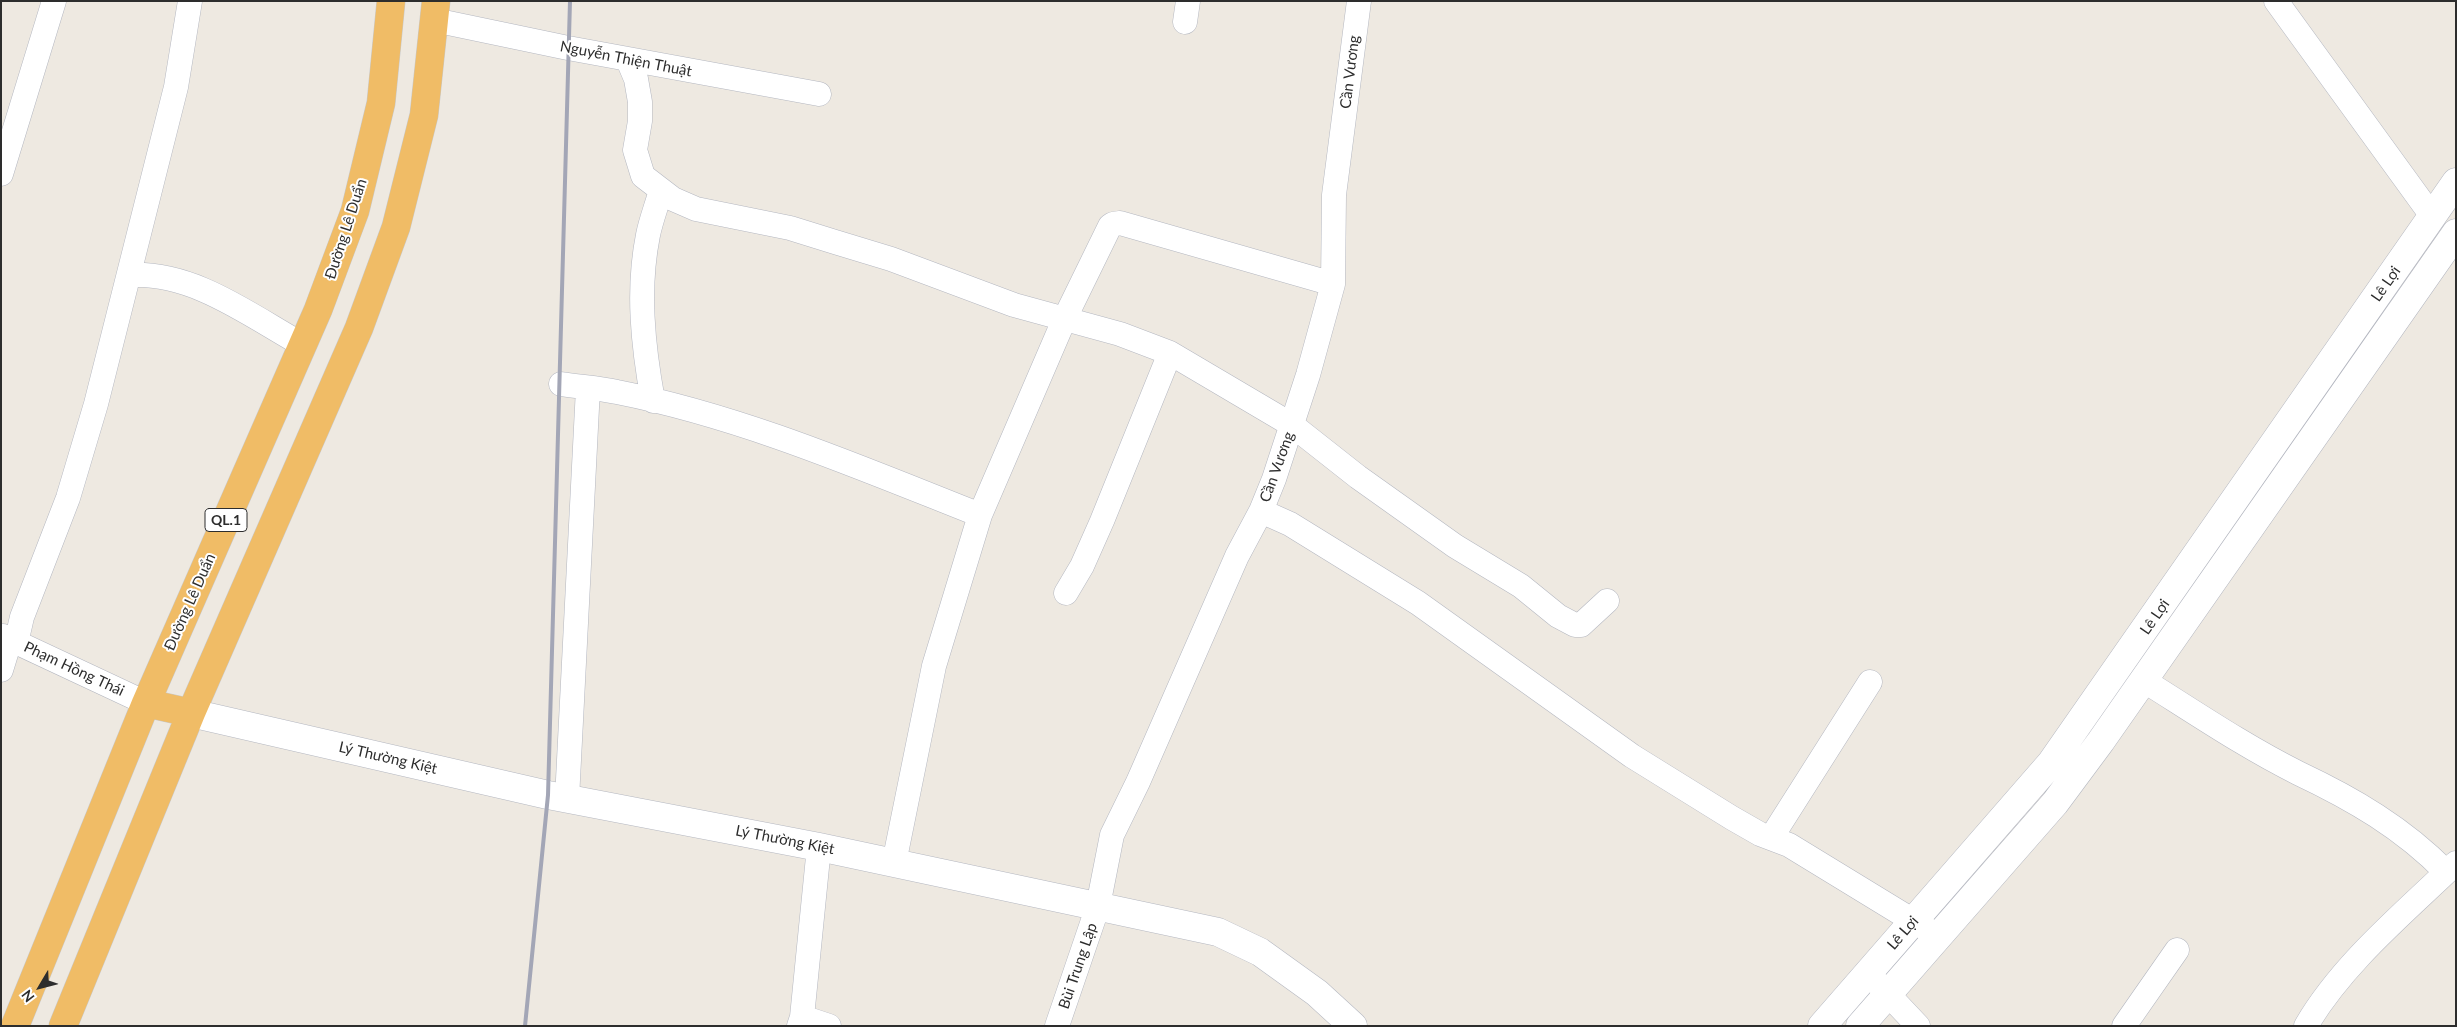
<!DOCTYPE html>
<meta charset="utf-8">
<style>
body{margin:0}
#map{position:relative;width:2457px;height:1027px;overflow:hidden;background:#eee9e1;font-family:Lato,sans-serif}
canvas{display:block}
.frame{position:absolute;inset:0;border:2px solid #2d2d2d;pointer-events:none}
.north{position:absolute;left:15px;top:962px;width:50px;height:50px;-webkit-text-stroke:4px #fff;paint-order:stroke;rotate:233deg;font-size:14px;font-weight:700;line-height:20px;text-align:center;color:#2d2d2d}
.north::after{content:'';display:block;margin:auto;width:18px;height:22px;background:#2d2d2d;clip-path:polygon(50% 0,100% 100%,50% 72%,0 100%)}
</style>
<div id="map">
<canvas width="2457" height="1027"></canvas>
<div class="frame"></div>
<div class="north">N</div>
</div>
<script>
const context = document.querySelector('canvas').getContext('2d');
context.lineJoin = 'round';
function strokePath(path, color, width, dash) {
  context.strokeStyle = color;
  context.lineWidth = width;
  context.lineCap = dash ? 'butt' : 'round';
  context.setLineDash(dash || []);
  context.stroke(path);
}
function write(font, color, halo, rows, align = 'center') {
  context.font = font + ' Lato,sans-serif';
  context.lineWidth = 4;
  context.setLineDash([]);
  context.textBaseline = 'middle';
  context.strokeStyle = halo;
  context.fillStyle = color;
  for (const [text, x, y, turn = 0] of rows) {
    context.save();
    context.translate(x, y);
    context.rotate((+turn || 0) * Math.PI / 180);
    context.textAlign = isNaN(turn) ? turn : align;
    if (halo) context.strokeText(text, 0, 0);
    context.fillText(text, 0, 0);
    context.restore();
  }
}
const minor = new Path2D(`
 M2276 1 2432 216
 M434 20 568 48 819 94
 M1185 22 1188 1
 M628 60 636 79 640 102V121L635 150 643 176 673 199 696 209 790 228 835 242 891 259 1014 305 1120 334 1170 353 1292 425 1358 477 1455 546 1521 586 1558 616 1575 625H1581L1607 601
 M1 174 54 1
 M130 275C194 272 249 315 303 345
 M561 384C579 387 599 388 617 392 743 417 861 468 980 515
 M653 401C643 346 637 290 648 235 651 220 657 205 661 190
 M1261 511 1290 524 1418 603 1632 756 1732 818 1760 834 1789 845 1938 936
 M1066 593 1082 566 1102 521 1170 353
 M3 636 146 703
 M1 670 9 644 16 643 22 617 68 498 96 404 176 87 190 1
 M2143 680C2194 712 2244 746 2298 773 2353 799 2403 828 2446 872
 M567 799 588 388
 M1771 838 1870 682
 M894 863 934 666 980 515 1064 320 1110 226 1113 224 1120 223 1333 284
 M1868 973 1918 1026
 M802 1017 829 1026
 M799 1026 802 1017 819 847
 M1057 1026 1098 906 1112 835 1138 782 1237 556 1261 511 1274 479 1308 375 1333 284 1334 195 1359 1
 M2124 1026 2177 950
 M2306 1026C2342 964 2404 913 2456 863`);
const tertiary = new Path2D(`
 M1822 1026 2051 763 2456 182
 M1860 1026 2055 803 2101 741 2456 233`);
const secondary = new Path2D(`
 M191 713 548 795 819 847 1218 932 1260 952 1317 993 1353 1026`);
const trunk = new Path2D(`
 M146 703 191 713
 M15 1026 146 703 318 310 355 211 381 103 391 1
 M63 1026 191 713 359 328 396 227 424 115 436 1`);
strokePath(minor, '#b4b7c0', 25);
strokePath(tertiary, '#b4b7c0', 29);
strokePath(secondary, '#b4b7c0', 29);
strokePath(trunk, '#c8c8c8', 29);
strokePath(minor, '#fff', 24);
strokePath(tertiary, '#fff', 28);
strokePath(secondary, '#fff', 28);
strokePath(trunk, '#f0bc66', 28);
strokePath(new Path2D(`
 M525 1026 548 795 570 1`), '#a3a6b6', 4);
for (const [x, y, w] of [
 [226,520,42]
]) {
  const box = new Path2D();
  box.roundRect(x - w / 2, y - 11.5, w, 23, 4);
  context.fillStyle = '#fff';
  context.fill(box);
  strokePath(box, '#2d2d2d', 1);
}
write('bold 14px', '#2d2d2d', null, [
 ["QL.1",226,520]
]);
write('15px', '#2d2d2d', '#fff', [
 ["Nguyễn Thiện Thuật",626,59,11],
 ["Cần Vương",1350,72,-83],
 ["Đường Lê Duẩn",346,229,-72],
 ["Lê Lợi",2386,284,-55],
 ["Cần Vương",1277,467,-70],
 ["Đường Lê Duẩn",190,602,-66],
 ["Lê Lợi",2155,617,-55],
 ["Phạm Hồng Thái",74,669,25],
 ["Lý Thường Kiệt",388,758,13],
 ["Lý Thường Kiệt",785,840,11],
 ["Lê Lợi",1903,933,-49],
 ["Bùi Trung Lập",1078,966,-71]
]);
</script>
